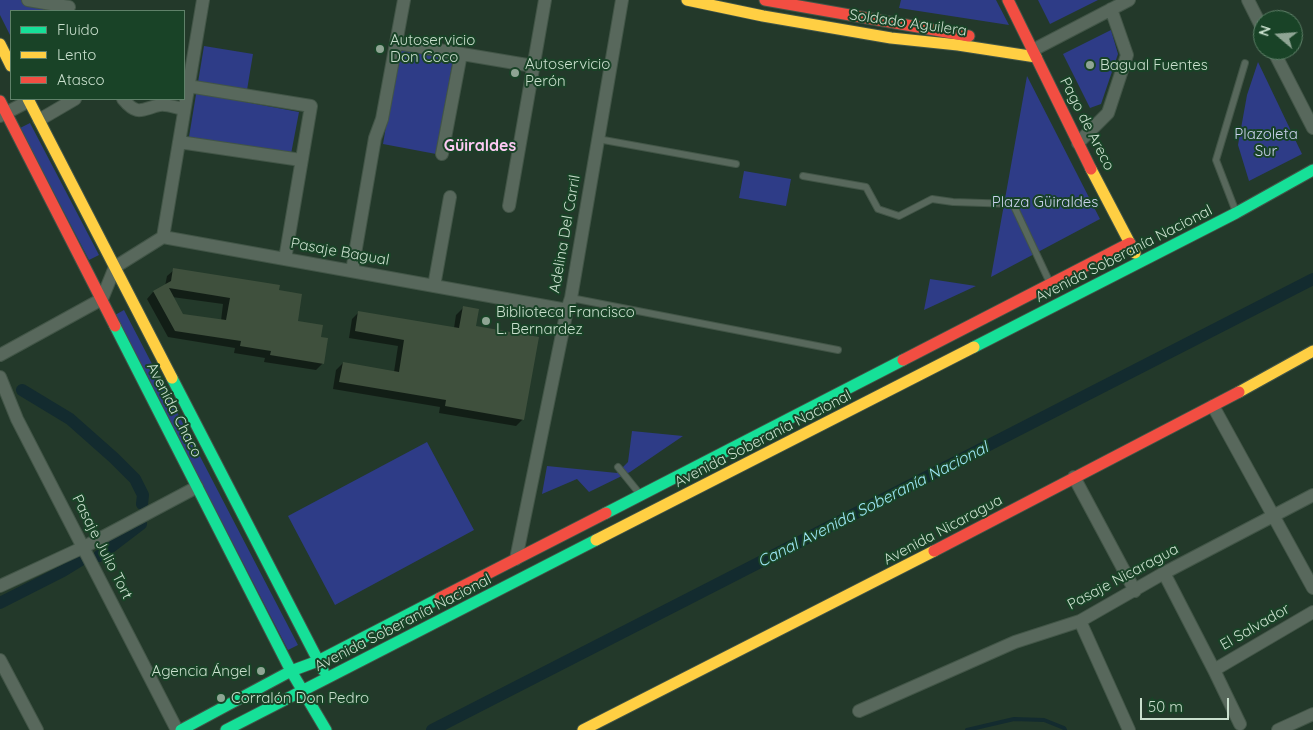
<!DOCTYPE html>
<meta charset="utf-8">
<style>
body{margin:0}
#map{position:relative;width:1313px;height:730px;overflow:hidden;background:#23392a;font-family:Quicksand,sans-serif}
canvas{display:block}
.legend{position:absolute;left:10px;top:10px;width:175px;height:90px;box-sizing:border-box;background:#194327;border:1px solid #5f8169;margin:0;padding:6px 9px;list-style:none;font-size:15px;color:#c9dfcd}
.legend li{display:flex;align-items:center;gap:10px;height:25px}
.legend b{width:25px;border:1px solid #5f8169}
.north{position:absolute;left:1253px;top:10px;width:50px;height:50px;box-sizing:border-box;background:#194327;border:1px solid #5f8169;border-radius:50%;rotate:288deg;font-size:14px;font-weight:700;line-height:20px;text-align:center;color:#c9dfcd}
.north::after{content:'';display:block;margin:auto;width:18px;height:22px;background:#8fa594;clip-path:polygon(50% 0,100% 100%,50% 72%,0 100%)}
.scale{position:absolute;left:1140px;top:698px;width:89px;height:22px;box-sizing:border-box;border:2px solid #c9dfcd;border-top:0;padding-left:6px;font-size:15px;line-height:18px;white-space:nowrap;color:#c9dfcd;-webkit-text-stroke:4px #194327;paint-order:stroke}
</style>
<div id="map">
<canvas width="1313" height="730"></canvas>
<ul class="legend">
<li><b style="height:6px;background:#16e098"></b>Fluido</li>
<li><b style="height:6px;background:#ffcf43"></b>Lento</li>
<li><b style="height:6px;background:#f24e42"></b>Atasco</li>
</ul>
<div class="north">N</div>
<div class="scale">50 m</div>
</div>
<script>
const context = document.querySelector('canvas').getContext('2d');
context.lineJoin = 'round';
function paint(path, color) {
  context.fillStyle = color;
  context.fill(path, 'evenodd');
}
function strokePath(path, color, width, dash) {
  context.strokeStyle = color;
  context.lineWidth = width;
  context.lineCap = dash ? 'butt' : 'round';
  context.setLineDash(dash || []);
  context.stroke(path);
}
function write(font, color, halo, rows, align = 'center') {
  context.font = font + ' Quicksand,sans-serif';
  context.lineWidth = 4;
  context.setLineDash([]);
  context.textBaseline = 'middle';
  context.strokeStyle = halo;
  context.fillStyle = color;
  for (const [text, x, y, turn = 0] of rows) {
    context.save();
    context.translate(x, y);
    context.rotate((+turn || 0) * Math.PI / 180);
    context.textAlign = isNaN(turn) ? turn : align;
    if (halo) context.strokeText(text, 0, 0);
    context.fillText(text, 0, 0);
    context.restore();
  }
}
paint(new Path2D(`
 M0 0H59L61 11H11V37L0 15Z
 M901 0H996L1009 25 899 8Z
 M1038 0H1098L1050 24Z
 M1111 30 1118 54 1101 104 1090 108 1063 54Z
 M204 46 253 54 245 102 299 112 291 154 189 137Z
 M399 50 453 60 436 154 383 144Z
 M1258 62 1302 154 1249 181 1238 145 1247 95Z
 M1027 76 1100 219 991 277Z
 M30 123 99 255 89 260 20 128Z
 M744 171 791 179 786 206 739 198Z
 M930 279 976 286 924 310Z
 M124 310 298 645 288 650 115 315Z
 M632 431 683 436 630 472 589 492 577 479 542 494 547 466 617 473 628 462Z
 M427 442 474 530 335 605 288 516Z`), '#2e3c87');
paint(new Path2D(`
 M174 270 278 291 297 322 319 338 323 363 316 370 264 362 265 358 234 353 235 348 168 337 147 299 153 292 165 286 167 276ZM172 297 223 304 221 321 182 315Z
 M463 308 523 419 516 426 439 413 440 407 333 389 336 370 343 363 394 372 398 346 349 338 352 319 359 312 454 328 456 315Z`), '#0007');
strokePath(new Path2D(`
 M967 730 1014 719 1044 720 1064 728 1065 730`), '#132b2f', 4);
strokePath(new Path2D(`
 M22 390 70 419 114 458 135 479 143 495 142 504
 M99 556 141 524
 M0 603 63 571 81 560
 M432 730 1313 279`), '#132b2f', 12);
paint(new Path2D(`
 M173 268 280 285 279 290 302 294 298 321 323 325 321 337 328 338 324 364 270 355 271 351 240 346 241 341 175 331 153 291 171 281ZM169 288 230 298 226 320 183 314Z
 M463 306 479 309 476 326 539 337 524 420 445 406 446 400 339 382 343 362 399 372 404 340 355 331 358 311 459 328Z`), '#3f503d');
const lane = new Path2D(`
 M598 139 736 164
 M803 176 866 187 878 209 899 216 932 199 953 202 1013 204 1050 283
 M1236 212 1216 160 1245 63
 M571 298 838 350
 M618 467 639 493`);
const street = new Path2D(`
 M28 0 69 7
 M1248 0 1263 30
 M397 43 533 66
 M1033 50 1129 0
 M1273 50 1313 128
 M188 86 311 106 285 259
 M123 99C138 117 142 109 160 105 167 104 177 108 184 109
 M0 116 29 101
 M39 120 75 99
 M179 142 301 160
 M1078 143 1108 113 1127 55 1111 9
 M442 154 461 54
 M509 206 545 0
 M163 237 203 0
 M352 271 375 138 382 119 404 0
 M434 286 450 197
 M0 355 102 299 115 267 163 237 567 310
 M0 377 17 419 177 730
 M1213 406 1313 588
 M1074 477 1135 591
 M516 559 567 310 571 298 622 0
 M1164 573 1214 670 1240 724
 M0 586 84 547 197 487
 M1080 621 1129 730
 M0 660 37 730
 M1214 670 1313 612
 M859 711 1015 642 1080 621 1164 573 1313 495
 M1278 730 1313 714`);
const fast = new Path2D(`
 M115 326 291 671 326 730
 M974 347 1236 213 1313 170
 M172 378 323 670
 M606 513 903 360
 M181 730 291 671 318 661 440 598
 M226 730 596 540`);
const slow = new Path2D(`
 M687 0 763 16 891 38 958 45 1036 57
 M0 44 11 66
 M28 99 172 378
 M1091 169 1135 253
 M1239 392 1313 351
 M596 540 974 347
 M583 730 934 551`);
const jam = new Path2D(`
 M765 0 969 36
 M1008 0 1091 169
 M0 101 115 326
 M903 360 1130 243
 M934 551 1239 392
 M440 598 606 513`);
strokePath(lane, '#425547', 8);
strokePath(street, '#425547', 14);
strokePath(fast, '#425547', 13);
strokePath(slow, '#425547', 13);
strokePath(jam, '#425547', 13);
strokePath(lane, '#58685c', 6);
strokePath(street, '#58685c', 12);
strokePath(fast, '#16e098', 11);
strokePath(slow, '#ffcf43', 11);
strokePath(jam, '#f24e42', 11);
for (const [x, y, r, color] of [
 [380,49,5,"#8fa594"],
 [1090,65,5,"#8fa594"],
 [515,73,5,"#8fa594"],
 [486,321,5,"#8fa594"],
 [261,671,5,"#8fa594"],
 [221,698,5,"#8fa594"]
]) {
  const dot = new Path2D();
  dot.arc(x, y, r, 0, 2 * Math.PI);
  context.fillStyle = color;
  context.fill(dot);
  strokePath(dot, '#194327', 2);
}
write('15px', '#c9dfcd', '#194327', [
 ["Soldado Aguilera",908,23,8],
 ["Pago de Areco",1087,124,63],
 ["Adelina Del Carril",565,234,-80],
 ["Pasaje Bagual",340,252,10],
 ["Avenida Soberanía Nacional",1124,254,-27],
 ["Avenida Chaco",174,410,63],
 ["Avenida Soberanía Nacional",763,439,-27],
 ["Avenida Nicaragua",943,530,-28],
 ["Pasaje Julio Tort",102,547,63],
 ["Pasaje Nicaragua",1123,577,-28],
 ["Avenida Soberanía Nacional",403,623,-27],
 ["El Salvador",1255,627,-30]
]);
write('15px', '#c9dfcd', '#194327', [
 ["Autoservicio",390,40],
 ["Don Coco",390,57],
 ["Autoservicio",525,64],
 ["Perón",525,81],
 ["Bagual Fuentes",1100,65],
 ["Biblioteca Francisco",496,312],
 ["L. Bernardez",496,329],
 ["Agencia Ángel",251,671,"right"],
 ["Corralón Don Pedro",231,698]
], 'left');
write('15px', '#cbd3ee', '#194327', [
 ["Plazoleta",1266,134],
 ["Sur",1266,151],
 ["Plaza Güiraldes",1045,202]
]);
write('bold 16px', '#fdcaf4', '#194327', [
 ["Güiraldes",480,146]
]);
write('italic 16px', '#9fe9f8', '#194327', [
 ["Canal Avenida Soberanía Nacional",873,505,-27]
]);
</script>
